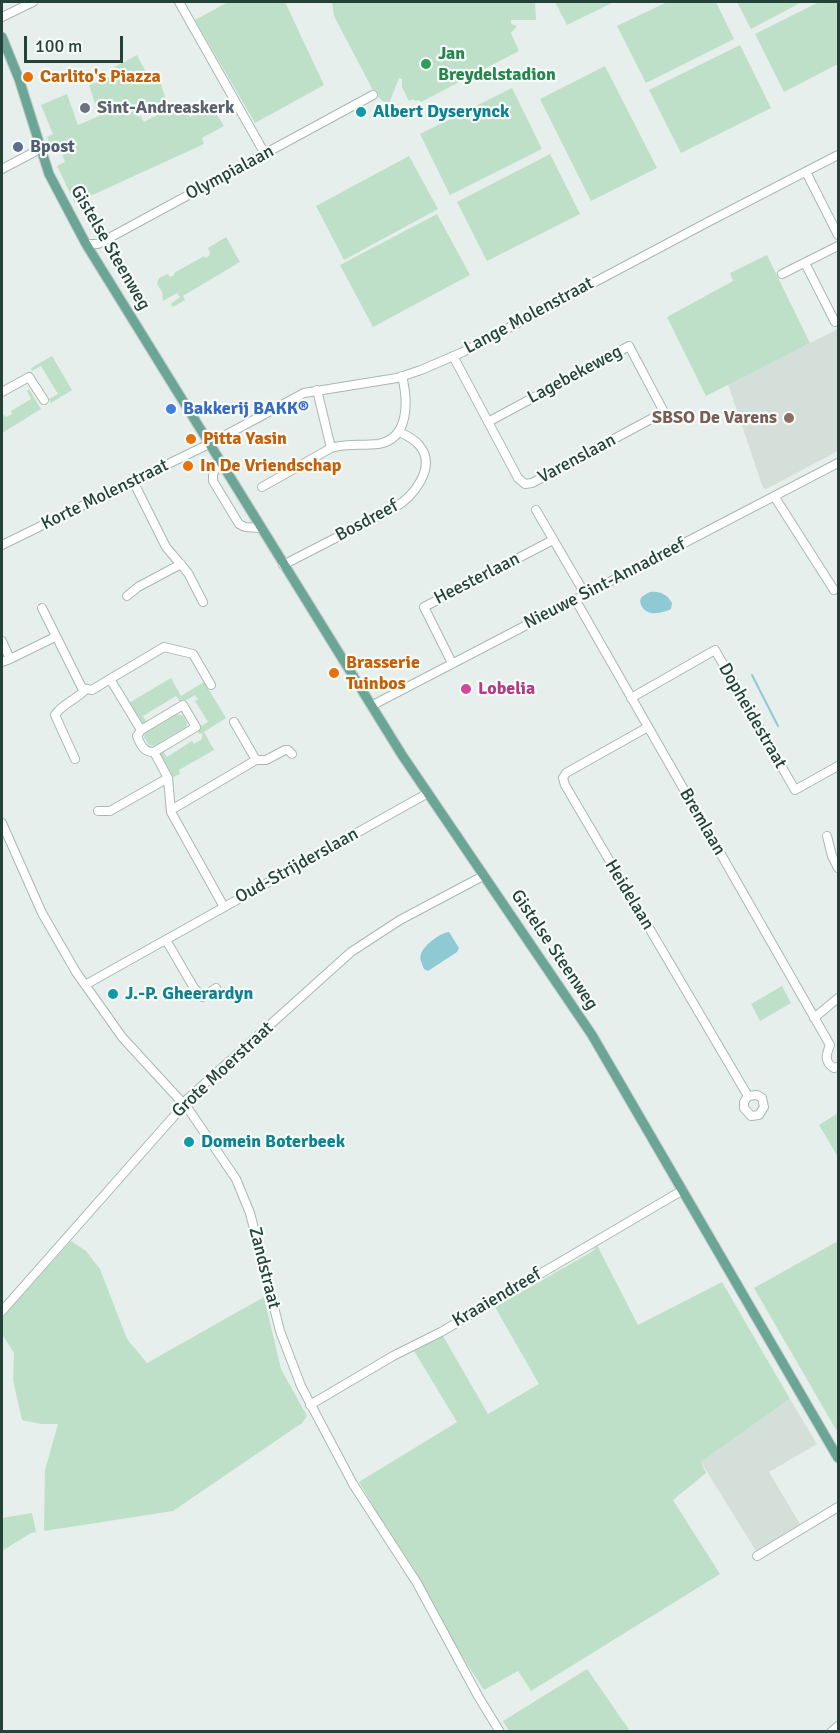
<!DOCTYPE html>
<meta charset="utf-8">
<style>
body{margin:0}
#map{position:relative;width:840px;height:1733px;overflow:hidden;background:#e6efeb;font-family:Signika,sans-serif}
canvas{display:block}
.frame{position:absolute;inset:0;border:3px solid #24423a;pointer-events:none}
.scale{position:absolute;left:24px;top:36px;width:99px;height:27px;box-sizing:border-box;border:3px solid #24423a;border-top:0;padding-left:8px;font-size:18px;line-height:21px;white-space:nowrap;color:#24423a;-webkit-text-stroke:4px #f7fbf9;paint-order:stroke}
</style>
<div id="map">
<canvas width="840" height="1733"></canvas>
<div class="frame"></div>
<div class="scale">100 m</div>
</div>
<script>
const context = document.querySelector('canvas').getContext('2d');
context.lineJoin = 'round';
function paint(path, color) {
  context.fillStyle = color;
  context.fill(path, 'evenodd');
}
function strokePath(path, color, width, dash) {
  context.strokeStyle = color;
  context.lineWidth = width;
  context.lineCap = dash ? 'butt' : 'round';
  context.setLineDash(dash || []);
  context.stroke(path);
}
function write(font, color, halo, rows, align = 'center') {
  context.font = font + ' Signika,sans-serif';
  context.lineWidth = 4.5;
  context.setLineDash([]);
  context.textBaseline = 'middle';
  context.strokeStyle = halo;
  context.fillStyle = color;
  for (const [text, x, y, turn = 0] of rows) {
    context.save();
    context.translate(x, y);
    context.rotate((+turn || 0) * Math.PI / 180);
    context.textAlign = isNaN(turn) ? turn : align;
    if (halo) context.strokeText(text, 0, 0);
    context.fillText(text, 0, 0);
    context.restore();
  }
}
paint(new Path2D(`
 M838 329V451L766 489 763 488 728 384Z
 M790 1399 817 1444 769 1472 800 1524 756 1551 701 1462Z`), '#d4dfda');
paint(new Path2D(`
 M228 2H285L324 85 255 123 195 20Z
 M332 2H535L536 20H511V24L517 26 511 33 519 51 421 102 419 100 415 101 413 99 409 101 402 87V79L399 78 388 106 375 94 334 16Z
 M555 2H614L567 25Z
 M667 2H716L734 39 646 83 617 26Z
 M737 2H802L751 29Z
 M819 2H838V64L784 92 755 34Z
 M740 45 771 108 681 153 649 90Z
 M137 55 149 78 151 77 153 80 159 78 166 100 136 112 138 117 141 116 144 122 182 102 190 117 212 107 224 126 202 138 204 144 75 203 57 166 65 162 59 147 51 148 47 137 53 134 41 105 67 94 78 125 99 116 89 85 114 76 111 69Z
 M605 66 657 168 591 201 540 99Z
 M512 88 542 149 450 195 420 134Z
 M550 154 580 214 487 261 457 202Z
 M409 156 438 209 344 260 316 206Z
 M437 214 470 275 373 327 340 265Z
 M226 237 240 262 183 296 185 300 173 307 171 304 165 308 180 297 177 293 163 301 162 292 157 284 159 278 168 274 170 277 174 275V273L204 256 205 258 209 256 210 252 208 248Z
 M767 255 810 343 706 396 667 317 733 281 730 273Z
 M52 356 72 390 51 403 49 399 58 394 41 366 32 371 31 368Z
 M29 389 41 409 2 433V416L4 415 6 417 12 414 11 411 31 399 27 391Z
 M171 678 181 696 204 682 226 718 204 732 214 750 179 770 180 774 173 777 159 752 162 750 167 757 192 741 194 744 202 739V733L199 734 196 729 208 722 195 701 198 699 195 695 181 703 176 696 143 716 147 723 143 725 129 703Z
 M177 714 183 716 187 723 186 727 154 746 149 745 144 737 145 733Z
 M782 986 791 1003 760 1021 751 1004Z
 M838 1113V1157L819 1125Z
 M71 1241 86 1251 100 1269 127 1339 147 1363 264 1297 281 1369 307 1416 302 1423 173 1511 44 1531 45 1470 58 1424H41L22 1420 13 1380 14 1353 2 1334V1317Z
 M838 1241V1433L754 1288Z
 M597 1245 638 1325 722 1282 790 1399 701 1462 706 1473 673 1500 720 1574 531 1691 518 1671 484 1690 456 1647 414 1569 382 1521 359 1482 457 1422 414 1351 443 1336 488 1414 539 1384 495 1307 593 1251Z
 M32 1513 36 1532 31 1533 2 1551V1518Z
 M587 1669 630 1731H509L503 1721Z`), '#bfe0c8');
paint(new Path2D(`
 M650 592C660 591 667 594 672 603L671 609C665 612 657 614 651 613 645 612 638 605 641 598 642 596 648 593 650 592Z
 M449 932 459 948 457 952 428 971 424 969C422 964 419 958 421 954 424 945 440 933 449 932Z`), '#8ec9d4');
strokePath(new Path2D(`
 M752 675 778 726`), '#8ec9d4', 2);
const minor = new Path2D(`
 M179 2 265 154
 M2 17 33 2
 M2 169 40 149
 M806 172 838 235
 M86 244H98L373 95
 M805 263 835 322
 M782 274 838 246
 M453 356 518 478 525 484 532 483 664 412 629 346 488 422
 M317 390 331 448
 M2 392 29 377 44 400
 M219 461 213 475V481L239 524 245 527 260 528
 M133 481 166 547 188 573 203 602
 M262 487 331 448C346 443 362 446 378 444 410 439 408 400 402 376
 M774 496 834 590
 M536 510 585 594
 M2 545 209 444 304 393 397 378 421 370 463 352 708 222 838 155
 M283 565 394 508C413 497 438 467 419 445 414 439 406 435 399 432
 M127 596 138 587 181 564
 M575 599 830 1045
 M42 608 82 688 92 690 110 679 141 730 137 736C140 744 144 753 154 752L168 778 171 812 224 907
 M2 641 10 659 55 637
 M2 662 10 659
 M452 663 424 607 553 540
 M110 679 164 647 193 654 211 685
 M631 698 715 650 795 790 838 766
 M371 706 838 463
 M234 722 256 760
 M648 727 566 773 563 778 565 785 748 1096 744 1102V1108L751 1116 759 1115 764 1107 762 1098 757 1095 748 1096
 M141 730 183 705 196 727 154 752
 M75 759 55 715C61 705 77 699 85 690
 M171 810 256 760H266L285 750H288L292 754
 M98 811H110L168 778
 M2 823 42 913 76 972 122 1037 189 1110 236 1179 250 1213 280 1331 301 1386 353 1484 417 1583 478 1696 500 1732
 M827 836 832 856 838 868
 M166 940 194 988 203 997 216 988
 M85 985 428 793
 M814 1018 838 998
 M830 1045C826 1055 824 1062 834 1068L838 1067
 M2 1311 175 1115 183 1103 351 952 400 920 483 876
 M310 1405 393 1356 441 1332 683 1190
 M757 1556 838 1507
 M831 1732 838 1726`);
const major = new Path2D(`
 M2 37 19 79 49 174 86 244 402 755 592 1035 838 1458`);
strokePath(minor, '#a8b8b2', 10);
strokePath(major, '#c2cac8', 11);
strokePath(minor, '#fff', 8);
strokePath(major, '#6aa596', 9);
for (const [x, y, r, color] of [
 [426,64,6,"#2e9e5b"],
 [28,77,6,"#e8710a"],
 [85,108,6,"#6b7280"],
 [361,112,6,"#0f9aa8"],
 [18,147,6,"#5c6f8a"],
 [171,409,6,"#3f7fe0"],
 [789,418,6,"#8d6e63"],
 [191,439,6,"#e8710a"],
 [188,466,6,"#e8710a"],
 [334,673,6,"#e8710a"],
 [466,689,6,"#d1479c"],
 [113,994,6,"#0f9aa8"],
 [189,1142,6,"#0f9aa8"]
]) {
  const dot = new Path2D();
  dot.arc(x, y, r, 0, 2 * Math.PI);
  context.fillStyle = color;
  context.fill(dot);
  strokePath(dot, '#f7fbf9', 2);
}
write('bold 18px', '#27864d', '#f7fbf9', [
 ["Jan",438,54],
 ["Breydelstadion",438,75]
], 'left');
write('bold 18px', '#c56008', '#f7fbf9', [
 ["Carlito's Piazza",40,77],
 ["Pitta Yasin",203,439],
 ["In De Vriendschap",200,466],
 ["Brasserie",346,663],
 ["Tuinbos",346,684]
], 'left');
write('bold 18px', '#5b616d', '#f7fbf9', [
 ["Sint-Andreaskerk",97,108]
], 'left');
write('bold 18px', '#0d838f', '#f7fbf9', [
 ["Albert Dyserynck",373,112],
 ["J.-P. Gheerardyn",125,994],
 ["Domein Boterbeek",201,1142]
], 'left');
write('bold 18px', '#4e5e75', '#f7fbf9', [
 ["Bpost",30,147]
], 'left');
write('18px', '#24423a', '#f7fbf9', [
 ["Olympialaan",230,173,-28],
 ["Gistelse Steenweg",110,248,60],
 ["Lange Molenstraat",529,316,-28],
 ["Lagebekeweg",575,375,-28],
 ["Varenslaan",577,459,-28],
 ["Korte Molenstraat",105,495,-26],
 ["Bosdreef",367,521,-28],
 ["Heesterlaan",477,579,-27],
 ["Nieuwe Sint-Annadreef",605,584,-27],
 ["Dopheidestraat",752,716,60],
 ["Bremlaan",702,822,60],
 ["Oud-Strijderslaan",297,866,-29],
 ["Heidelaan",629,895,59],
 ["Gistelse Steenweg",554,950,56],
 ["Grote Moerstraat",223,1070,-43],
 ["Zandstraat",264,1268,76],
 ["Kraaiendreef",497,1298,-30]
]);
write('bold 18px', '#366cbe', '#f7fbf9', [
 ["Bakkerij BAKK®",183,409]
], 'left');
write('bold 18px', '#785e54', '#f7fbf9', [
 ["SBSO De Varens",777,418]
], 'right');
write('bold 18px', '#b23c85', '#f7fbf9', [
 ["Lobelia",478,689]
], 'left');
</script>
